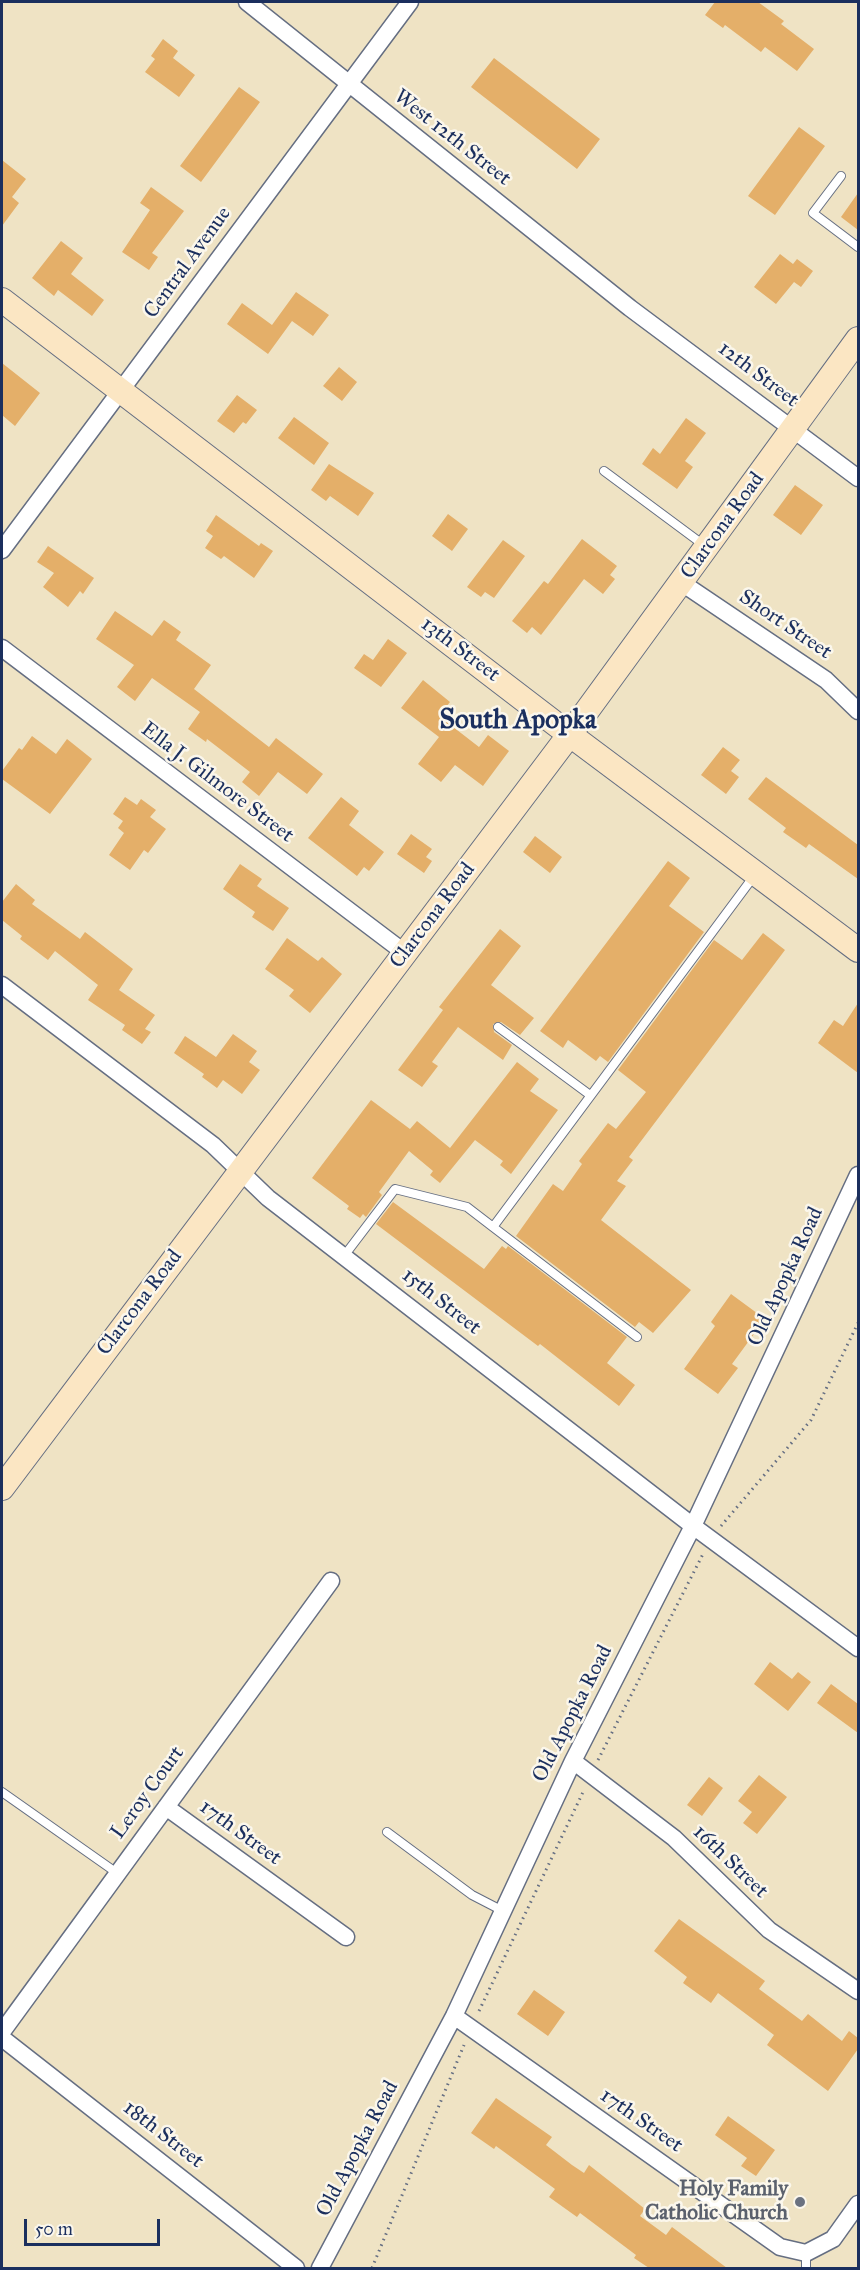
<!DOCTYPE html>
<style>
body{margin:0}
#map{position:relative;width:860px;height:2270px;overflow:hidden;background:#efe3c4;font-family:"IM FELL Great Primer",serif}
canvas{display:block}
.frame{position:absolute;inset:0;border:3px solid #1b2f5e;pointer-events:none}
.scale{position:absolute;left:24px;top:2219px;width:136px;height:27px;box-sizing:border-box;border:3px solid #1b2f5e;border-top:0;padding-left:8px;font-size:18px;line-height:21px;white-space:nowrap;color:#1b2f5e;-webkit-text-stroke:4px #fbf7ec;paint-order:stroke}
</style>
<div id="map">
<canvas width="860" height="2270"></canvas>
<div class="frame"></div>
<div class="scale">50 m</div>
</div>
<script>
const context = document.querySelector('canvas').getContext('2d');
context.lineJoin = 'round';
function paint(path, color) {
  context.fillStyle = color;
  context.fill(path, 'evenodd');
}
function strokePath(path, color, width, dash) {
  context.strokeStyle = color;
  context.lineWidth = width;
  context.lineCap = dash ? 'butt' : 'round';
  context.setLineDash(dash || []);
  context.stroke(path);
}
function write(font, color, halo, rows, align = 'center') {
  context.font = font + ' "IM FELL Great Primer",serif';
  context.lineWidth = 5;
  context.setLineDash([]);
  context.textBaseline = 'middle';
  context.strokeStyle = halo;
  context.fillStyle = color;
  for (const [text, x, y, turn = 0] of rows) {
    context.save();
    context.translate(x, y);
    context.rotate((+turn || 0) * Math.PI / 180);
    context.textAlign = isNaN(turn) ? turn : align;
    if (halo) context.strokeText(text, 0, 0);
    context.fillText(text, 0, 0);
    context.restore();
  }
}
paint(new Path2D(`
 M715 2H758L784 21 781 24 814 49 797 71 765 47 761 52 725 25 723 28 705 15Z
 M163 39 178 51 173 58 195 75 179 97 145 72 155 59 151 56Z
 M494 58 600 139 577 169 471 87Z
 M239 87 260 102 201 182 180 166Z
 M799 127 825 146 775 215 748 196Z
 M2 160 26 179 12 197 19 203 2 226Z
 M151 187 184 211 152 253 158 257 149 270 122 252 150 210 140 203Z
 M858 193V230L841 217Z
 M61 241 83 258 71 274 104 300 92 316 58 290 54 296 32 278Z
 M780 254 793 264 797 259 813 271 801 287 794 282 776 304 754 287Z
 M296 292 329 315 313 336 292 321 268 354 227 324 242 303 272 325Z
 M2 363 40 393 15 426 2 415Z
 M339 367 357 382 342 401 323 386Z
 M237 395 257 410 246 424 243 422 234 433 217 421Z
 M294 417 329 443 314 465 278 438Z
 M686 418 706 433 685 461 693 467 677 489 642 464 653 448 660 454Z
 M329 464 374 493 358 516 330 496 326 501 311 490Z
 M795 485 823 505 801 535 773 515Z
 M448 514 468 529 452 551 432 536Z
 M216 515 259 546 261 543 273 551 254 578 224 556 221 559 205 548 213 536 206 531Z
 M582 539 617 566 610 575 615 579 603 594 584 579 541 635 532 627 527 633 512 621 544 581 548 584Z
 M503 540 525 556 494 598 485 592 481 597 467 587Z
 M48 546 94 578 83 594 80 591 68 607 43 587 54 573 37 562Z
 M115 611 152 636 164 620 181 632 176 640 211 665 194 689 269 747 276 738 323 774 307 794 278 772 259 796 242 782 250 772 207 739 206 742 188 729 200 712 152 678 135 701 117 687 134 665 96 639Z
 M388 639 407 653 381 687 354 668 364 654 373 660Z
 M423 680 450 702 439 716 479 747 488 735 509 751 483 786 455 765 441 782 418 764 439 737 401 708Z
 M32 736 56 754 67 739 92 759 50 814 2 779V771L19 748 22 750Z
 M723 747 740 760 731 771 739 777 726 794 701 775Z
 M766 777 858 845V879L809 844 806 848 783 832 786 828 748 799Z
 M125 797 137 805 141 799 156 810 150 817 166 829 148 853 144 850 130 870 109 855 124 833 118 828 123 821 113 814Z
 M341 797 359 811 349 825 384 852 369 871 364 867 357 876 308 838Z
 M411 834 432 849 426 857 432 861 424 873 397 854Z
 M535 836 562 857 550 873 523 852Z
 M668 861 690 878 669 906 704 932 608 1062 600 1056 596 1061 568 1040 563 1048 540 1031Z
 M240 864 262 879 257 886 289 908 273 931 252 917 255 912 223 889Z
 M16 884 35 900 32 904 80 939 85 932 133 969 119 990 155 1015 145 1029 151 1032 142 1044 122 1030 125 1025 88 1000 98 985 55 951 48 960 20 939 22 936 2 920V902Z
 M500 929 521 946 491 985 534 1018 520 1035 501 1022 493 1024 494 1032 512 1045 503 1060 458 1027 432 1062 438 1066 422 1087 398 1070 443 1010 439 1007Z
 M763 933 785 950 629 1157 633 1160 617 1181 626 1186 601 1220 691 1290 653 1333 639 1322 635 1327 516 1236 553 1184 563 1191 582 1164 579 1161 608 1123 616 1129 646 1092 618 1070 714 940 742 960Z
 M287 938 318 961 322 957 342 974 310 1013 289 996 294 990 265 969Z
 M858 1003V1073L818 1043 834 1020 843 1026Z
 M233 1034 257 1051 249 1062 260 1070 242 1094 223 1080 217 1088 202 1077 204 1074 174 1053 185 1036 216 1057Z
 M517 1062 539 1079 530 1091 558 1110 511 1174 500 1165 503 1161 475 1140 440 1183 430 1175 433 1171 409 1151 379 1192 382 1195 366 1217 363 1214 360 1218 347 1209 349 1206 312 1178 371 1100 410 1129 417 1121 450 1148Z
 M393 1202 484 1269 502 1246 506 1249 508 1246 627 1337 607 1363 635 1385 619 1406 540 1344 538 1346 376 1224Z
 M731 1294 765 1319 732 1364 738 1368 718 1394 684 1369 715 1326 711 1322Z
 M770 1662 792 1679 798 1672 811 1682 788 1711 754 1684Z
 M831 1684 858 1704V1733L817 1703Z
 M759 1775 787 1797 757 1834 743 1823 752 1812 738 1801Z
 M709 1777 723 1788 702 1816 687 1805Z
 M679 1919 765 1981 759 1989 802 2021 808 2014 842 2041 849 2031 858 2038V2049L828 2091 767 2045 774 2035 718 1993 711 2003 683 1983 687 1977 654 1951Z
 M534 1990 565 2012 548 2036 517 2014Z
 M496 2098 552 2137 546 2145 572 2165 584 2173 589 2165 645 2209 640 2216 666 2235 672 2227 727 2268H649L634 2258 636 2255 580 2213 577 2217 549 2197 555 2189 496 2146 494 2149 471 2133Z
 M728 2116 775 2150 756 2176 741 2166 747 2158 715 2135Z`), '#e4af69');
const lane = new Path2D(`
 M841 176 813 213 858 247
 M604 471 705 546
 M498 1027 590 1095
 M344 1256 395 1189 467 1207 493 1227
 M637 1337 493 1227 754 876
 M2 1792 117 1873
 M387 1832 472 1895 503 1911
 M806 2268V2253`);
const street = new Path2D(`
 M247 2 630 308 858 478
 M2 550 410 2
 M682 583 826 680 858 711
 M2 648 405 953
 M2 985 213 1145 268 1198 693 1526 858 1648
 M573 1761 674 1838 769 1930 858 1991
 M166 1807 346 1937
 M454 2016 780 2247 806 2253 833 2239 858 2204
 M2 2032 331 1581
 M2 2038 296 2268
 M320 2268 454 2016 573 1761 693 1526 858 1175`);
const secondary = new Path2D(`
 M2 300 557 725 858 950
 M2 1488 570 734 858 339`);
strokePath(lane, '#656e82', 10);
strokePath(street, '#656e82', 19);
strokePath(secondary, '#656e82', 26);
strokePath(new Path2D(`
 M721 1526 811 1420 858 1323
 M598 1760 703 1554
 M479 2011 584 1790
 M372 2268 464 2045`), '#656e82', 3, [1.5, 4.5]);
strokePath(lane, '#fff', 8);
strokePath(street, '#fff', 16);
strokePath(secondary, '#fbe6c3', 24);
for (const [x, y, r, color] of [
 [800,2202,6,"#6b7280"]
]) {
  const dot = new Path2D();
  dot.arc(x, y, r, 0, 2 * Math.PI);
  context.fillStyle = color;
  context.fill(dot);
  strokePath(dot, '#fbf7ec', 2);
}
write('21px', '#1b2f5e', '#fbf7ec', [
 ["West 12th Street",452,138,38],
 ["Central Avenue",188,263,-54],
 ["12th Street",758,375,37],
 ["Clarcona Road",723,526,-54],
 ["Short Street",785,625,34],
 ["13th Street",460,650,37],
 ["Ella J. Gilmore Street",217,783,37],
 ["Clarcona Road",433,916,-53],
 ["Old Apopka Road",786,1277,-65],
 ["15th Street",441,1302,38],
 ["Clarcona Road",140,1303,-53],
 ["Old Apopka Road",573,1714,-63],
 ["Leroy Court",148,1793,-54],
 ["17th Street",240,1833,36],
 ["16th Street",730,1862,44],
 ["17th Street",641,2121,35],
 ["18th Street",163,2135,38],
 ["Old Apopka Road",358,2149,-62]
]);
write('bold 21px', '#5b616d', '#fbf7ec', [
 ["Holy Family",788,2190],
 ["Catholic Church",788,2214]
], 'right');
write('bold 27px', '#1b2f5e', '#fbf7ec', [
 ["South Apopka",518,721]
]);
</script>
